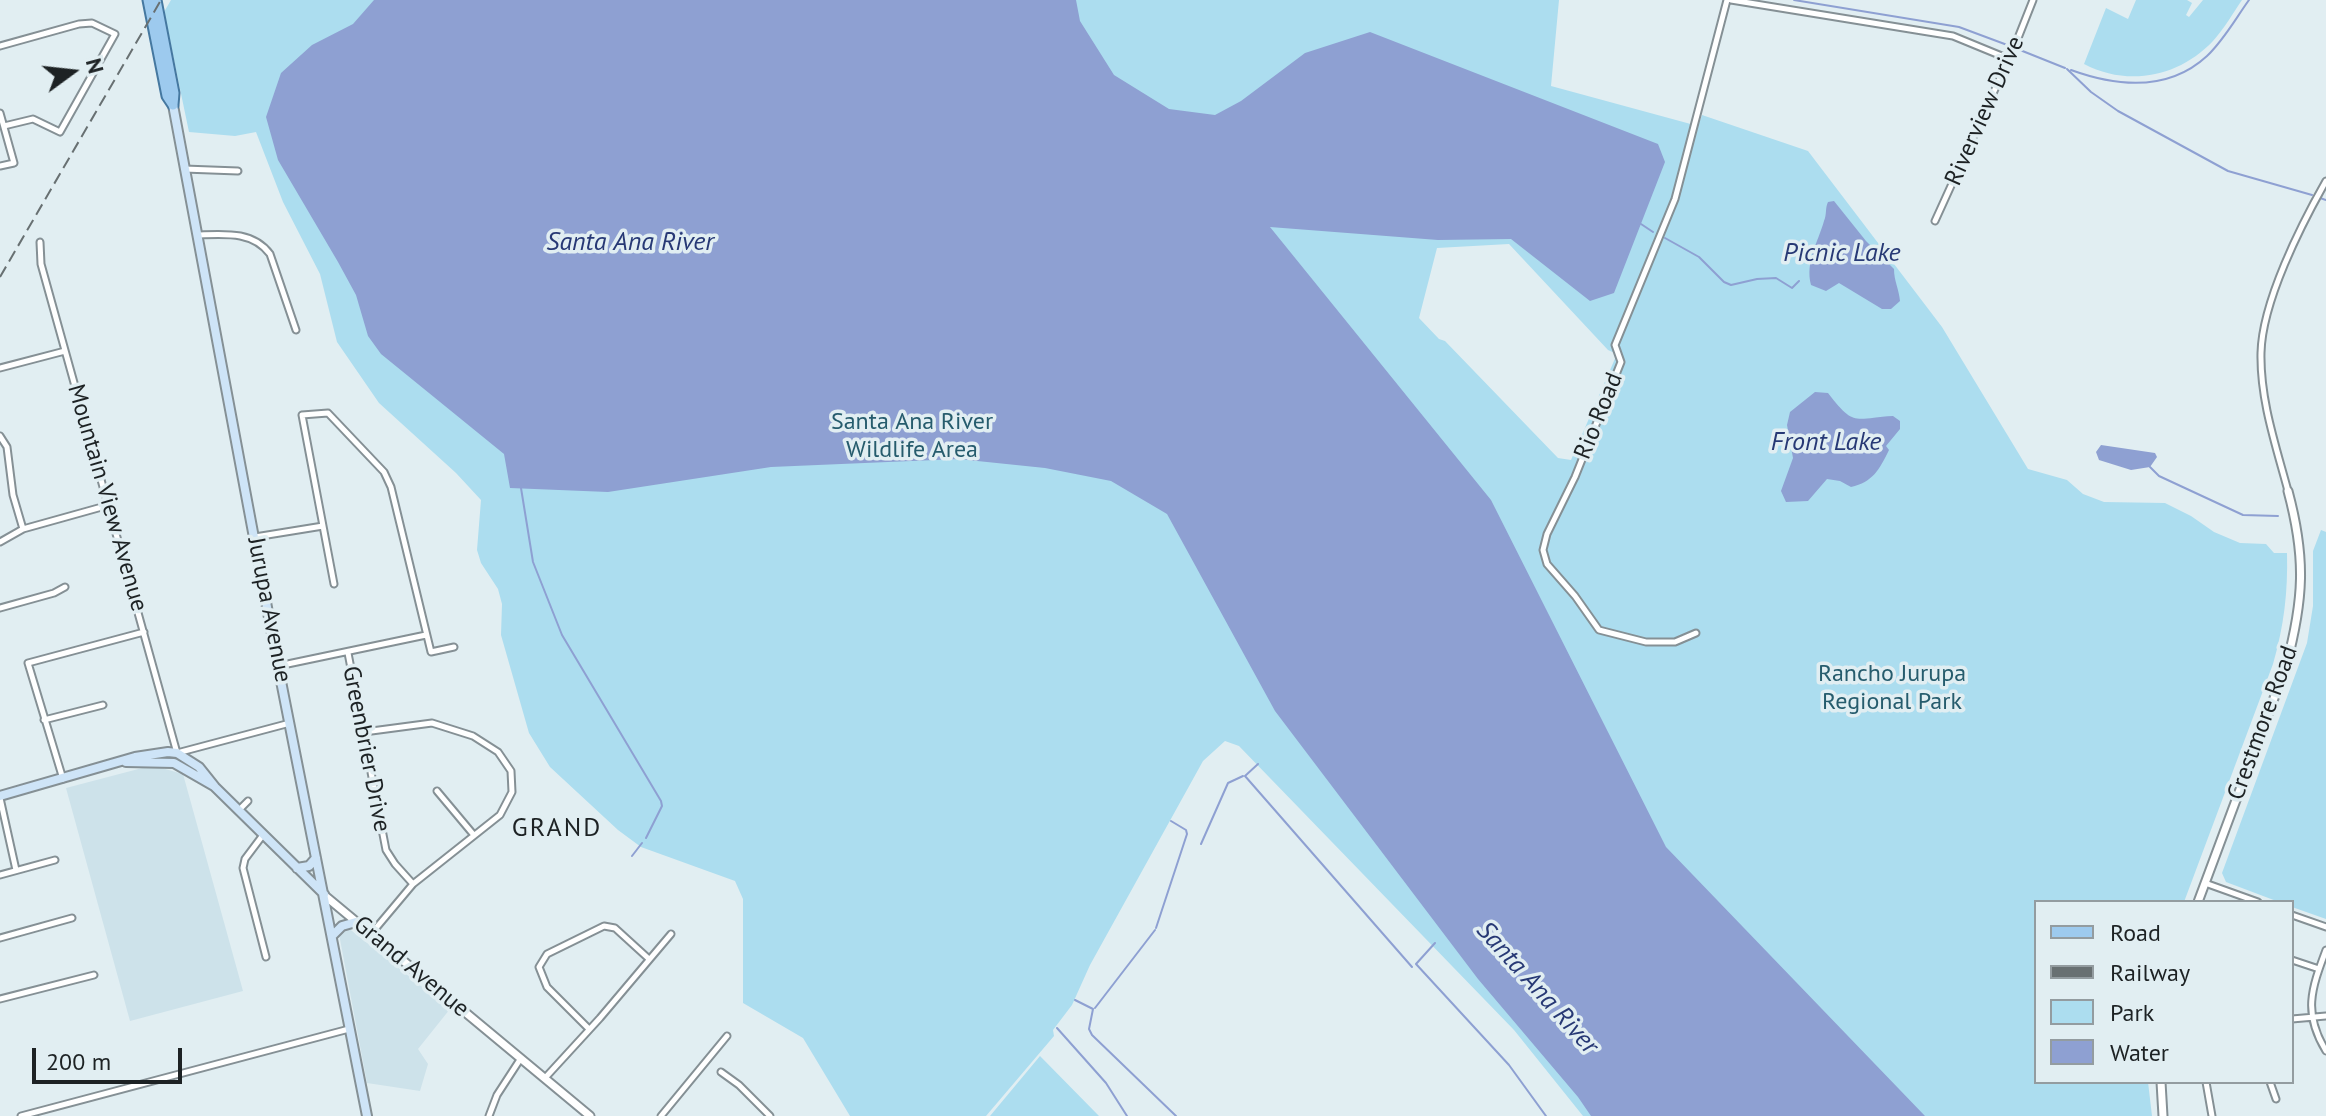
<!DOCTYPE html>
<style>
body{margin:0}
#map{position:relative;width:2326px;height:1116px;overflow:hidden;background:#e1eef2;font-family:"PT Sans",sans-serif}
canvas{display:block}
.legend{position:absolute;left:2034px;top:900px;width:260px;height:184px;box-sizing:border-box;background:#e1eef2;border:2px solid #939ca0;margin:0;padding:10px 14px;list-style:none;font-size:24px;color:#1d2224}
.legend li{display:flex;align-items:center;gap:16px;height:40px}
.legend b{width:40px;border:2px solid #939ca0}
.north{position:absolute;left:32px;top:32px;width:80px;height:80px;-webkit-text-stroke:6px #e1eef2;paint-order:stroke;rotate:75deg;font-size:22px;font-weight:700;line-height:32px;text-align:center;color:#1d2224}
.north::after{content:'';display:block;margin:auto;width:28px;height:36px;background:#1d2224;clip-path:polygon(50% 0,100% 100%,50% 72%,0 100%)}
.scale{position:absolute;left:32px;top:1048px;width:150px;height:36px;box-sizing:border-box;border:4px solid #1d2224;border-top:0;padding-left:10px;font-size:24px;line-height:28px;white-space:nowrap;color:#1d2224;-webkit-text-stroke:6px #e1eef2;paint-order:stroke}
</style>
<div id="map">
<canvas width="2326" height="1116"></canvas>
<ul class="legend">
<li><b style="height:10px;background:#9dcaee"></b>Road</li>
<li><b style="height:10px;background:#687072"></b>Railway</li>
<li><b style="height:22px;background:#acddef"></b>Park</li>
<li><b style="height:22px;background:#8ea0d2"></b>Water</li>
</ul>
<div class="north">N</div>
<div class="scale">200 m</div>
</div>
<script>
const context = document.querySelector('canvas').getContext('2d');
context.lineJoin = 'round';
function paint(path, color) {
  context.fillStyle = color;
  context.fill(path, 'evenodd');
}
function strokePath(path, color, width, dash) {
  context.strokeStyle = color;
  context.lineWidth = width;
  context.lineCap = dash ? 'butt' : 'round';
  context.setLineDash(dash || []);
  context.stroke(path);
}
function write(font, color, halo, rows, align = 'center') {
  context.font = font + ' "PT Sans",sans-serif';
  context.lineWidth = 7;
  context.setLineDash([]);
  context.textBaseline = 'middle';
  context.strokeStyle = halo;
  context.fillStyle = color;
  for (const [text, x, y, turn = 0] of rows) {
    context.save();
    context.translate(x, y);
    context.rotate((+turn || 0) * Math.PI / 180);
    context.textAlign = isNaN(turn) ? turn : align;
    if (halo) context.strokeText(text, 0, 0);
    context.fillText(text, 0, 0);
    context.restore();
  }
}
paint(new Path2D(`
 M146 767H158L183 774 243 991 130 1021 66 788Z
 M347 927 450 1009 418 1049 428 1064 420 1091 367 1083 339 934 340 930Z`), '#cde2ea');
paint(new Path2D(`
 M171 0H1559L1551 86 1698 126 1702 115 1808 151 1942 327 2028 469 2067 480 2083 494 2104 502 2165 503 2191 516 2214 532 2240 543 2266 544 2274 553H2287C2288 592 2284 626 2273 664L2184 902H2036V1082H2148L2152 1116H1583L1514 1030 1239 746 1225 741 1203 761 1090 965 1072 1005 1053 1030 1054 1036 986 1116H850L803 1038 743 1003V899L735 881 641 847 618 830 550 767 529 733 501 635 502 604 498 589 481 563 477 550 481 500 456 473 379 403 337 342 320 274 283 202 256 132 235 136 189 132 164 12ZM1509 244 1608 350 1617 354 1571 460 1558 458 1445 341 1439 339 1419 318 1437 248Z
 M2136 0H2187L2192 3 2186 15 2189 17 2203 0H2242C2233 13 2224 29 2213 41 2179 77 2128 87 2084 64L2106 8 2128 19Z
 M2321 530 2326 532V919L2292 907V902H2279L2226 882 2222 873 2307 643 2313 606V551Z
 M1040 1056 1099 1116H990Z`), '#acddef');
paint(new Path2D(`
 M374 0H1076L1080 21 1114 75 1169 109 1215 115 1241 101 1305 53 1370 32 1658 144 1665 162 1614 293 1590 301 1511 239 1438 240 1270 227 1491 500 1666 847 1925 1116H1591L1578 1097 1478 979 1275 711 1167 514 1111 481 1045 468 958 459 771 467 608 492 510 488 504 454 381 354 368 336 356 295 338 262 278 160 266 117 281 73 312 45 353 24Z
 M1834 201 1866 241 1894 269C1894 281 1899 289 1900 301L1891 309H1882L1839 283 1826 291 1811 285C1805 262 1818 242 1824 221 1827 214 1825 208 1828 202Z
 M1815 392 1828 393C1855 428 1854 418 1893 416L1900 421V429L1886 446 1889 450C1879 470 1873 482 1851 487L1840 481 1827 479 1808 501 1786 502 1781 491 1793 458 1787 425 1790 412Z
 M2101 445 2155 453 2157 457 2150 467 2131 470 2099 460 2096 452Z`), '#8ea0d2');
strokePath(new Path2D(`
 M1794 0 1959 27 2010 46
 M2015 48 2065 68
 M2067 69 2091 92 2118 111 2228 171 2312 195
 M2071 70C2118 87 2168 92 2207 56 2224 40 2236 18 2249 0
 M2320 198 2326 200
 M1641 224 1653 232
 M1665 238 1699 257 1724 282 1731 285 1757 279 1776 278 1792 288 1799 281
 M2150 467 2159 476 2243 515 2278 516
 M521 488 533 562 562 635 661 801 662 806 646 838
 M1258 764 1245 776 1412 967
 M1201 844 1228 783 1243 776
 M632 856 642 843
 M1156 928 1187 834 1186 830 1171 821
 M1435 943 1416 964 1509 1065 1546 1116
 M1075 1000 1093 1009 1089 1029 1092 1035 1176 1116
 M1095 1008 1155 930
 M1057 1028 1106 1083 1127 1116`), '#8ea0d2', 2);
const minor = new Path2D(`
 M1731 0 1953 36 2009 59
 M0 46 79 24 92 23 115 34 60 132 33 119 4 126
 M0 113 14 163 0 166
 M184 169 238 171
 M1935 221 2016 43 2033 0
 M198 235C225 234 253 231 270 254L296 330
 M40 242 41 264 177 753
 M0 368 65 351
 M0 436 7 447 13 495 23 529
 M2288 491C2276 446 2260 400 2261 353 2262 302 2301 225 2326 181
 M255 537 323 526
 M0 542 23 529 109 505
 M334 584 302 415 328 413 384 472 391 487 431 652 454 647
 M0 608 54 593 65 587
 M1696 633 1675 642H1646L1599 630 1575 596 1547 564 1543 550 1547 534 1575 477 1621 362 1615 345 1675 199 1727 0
 M348 653 386 850 395 864 413 884
 M278 666 426 635
 M44 720 103 705
 M364 732 432 723 473 736 498 752 511 771 512 792 500 815 413 884 371 934
 M177 753 290 723
 M63 779 28 663 144 632
 M437 791 473 834
 M0 798 16 870
 M239 810 248 801
 M263 835 245 859 243 868 266 957
 M0 875 55 860
 M2205 883 2258 902
 M2292 915 2326 927
 M0 938 72 918
 M2326 950C2311 990 2303 1013 2326 1051
 M2292 960 2319 969
 M0 999 94 975
 M2292 1019 2326 1016
 M588 1028 547 987 539 967 547 954 604 926 615 928 649 959
 M721 1072 739 1085 770 1116
 M545 1078 600 1018 671 934
 M2206 1082 2212 1116
 M2270 1082 2276 1099
 M21 1116 349 1029
 M489 1116 497 1095 521 1058
 M661 1116 727 1036`);
const tertiary = new Path2D(`
 M324 895 590 1116
 M2198 902 2286 666C2304 599 2306 558 2288 491
 M2161 1082 2163 1116`);
const secondary = new Path2D(`
 M173 105 278 666 367 1116
 M126 762 174 763 214 786
 M0 796 135 757 168 752 177 753 199 767 215 787 324 894
 M297 868 309 866 316 858
 M332 936 342 926 356 922`);
const primary = new Path2D(`
 M148 0 167 96 173 105
 M156 0 174 93 173 105`);
strokePath(minor, '#859095', 9);
strokePath(tertiary, '#859095', 11);
strokePath(secondary, '#859095', 12);
strokePath(primary, '#4578a0', 13);
strokePath(minor, '#fff', 5);
strokePath(tertiary, '#fff', 7);
strokePath(secondary, '#cee4f7', 8);
strokePath(primary, '#9dcaee', 9);
strokePath(new Path2D(`
 M0 277 161 0`), '#687072', 2, [12, 6]);
write('24px', '#1d2224', '#e1eef2', [
 ["Riverview Drive",1985,111,-66],
 ["Rio Road",1599,416,-68],
 ["Mountain View Avenue",107,498,74],
 ["Jurupa Avenue",269,610,79],
 ["Crestmore Road",2263,723,-70],
 ["Greenbrier Drive",366,749,79],
 ["Grand Avenue",411,967,40]
]);
write('24px', '#265c6d', '#e1eef2', [
 ["Santa Ana River",912,422],
 ["Wildlife Area",912,450],
 ["Rancho Jurupa",1892,674],
 ["Regional Park",1892,702]
]);
write('italic 26px', '#273975', '#e1eef2', [
 ["Santa Ana River",630,243],
 ["Picnic Lake",1842,254],
 ["Front Lake",1826,443],
 ["Santa Ana River",1537,988,48]
]);
context.letterSpacing = '2px';
write('26px', '#1d2224', '#e1eef2', [
 ["GRAND",557,829]
]);
context.letterSpacing = '0px';
</script>
